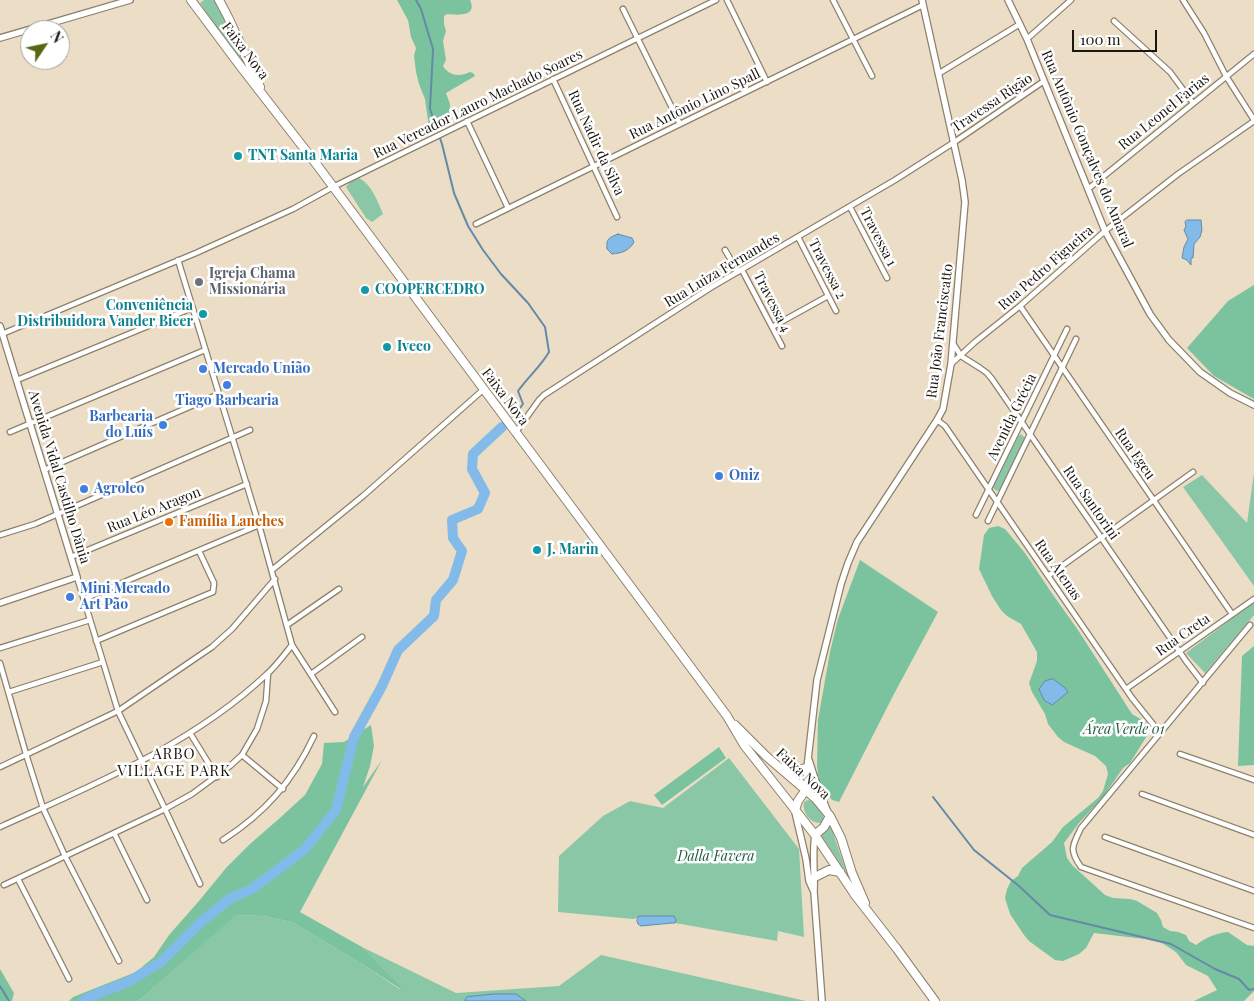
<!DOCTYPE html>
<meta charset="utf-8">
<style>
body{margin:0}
#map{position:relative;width:1254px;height:1001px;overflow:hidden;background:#ebddc6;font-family:"Playfair Display",serif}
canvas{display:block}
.north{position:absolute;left:20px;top:20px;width:50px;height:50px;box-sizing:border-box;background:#fff;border:1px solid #a4a29f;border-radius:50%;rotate:56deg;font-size:14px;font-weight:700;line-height:20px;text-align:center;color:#1b160e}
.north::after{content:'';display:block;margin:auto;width:18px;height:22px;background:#566710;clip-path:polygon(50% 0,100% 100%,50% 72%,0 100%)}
.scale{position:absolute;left:1072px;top:30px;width:85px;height:22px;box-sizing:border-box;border:2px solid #1b160e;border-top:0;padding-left:6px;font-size:15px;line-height:18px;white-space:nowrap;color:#1b160e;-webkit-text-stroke:4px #fff;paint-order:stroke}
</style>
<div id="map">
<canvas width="1254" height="1001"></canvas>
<div class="north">N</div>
<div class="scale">100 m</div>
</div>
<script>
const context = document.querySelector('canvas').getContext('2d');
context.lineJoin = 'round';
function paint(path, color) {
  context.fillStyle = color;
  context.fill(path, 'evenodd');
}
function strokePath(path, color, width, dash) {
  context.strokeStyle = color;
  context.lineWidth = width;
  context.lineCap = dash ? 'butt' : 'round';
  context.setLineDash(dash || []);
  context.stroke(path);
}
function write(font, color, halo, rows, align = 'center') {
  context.font = font + ' "Playfair Display",serif';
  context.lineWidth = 5;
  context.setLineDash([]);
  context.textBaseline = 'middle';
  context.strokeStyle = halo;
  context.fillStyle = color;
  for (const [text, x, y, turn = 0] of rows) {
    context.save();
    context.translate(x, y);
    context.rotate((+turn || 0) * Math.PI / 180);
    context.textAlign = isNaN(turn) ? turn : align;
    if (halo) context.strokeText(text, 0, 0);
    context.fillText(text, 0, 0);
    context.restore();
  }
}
paint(new Path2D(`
 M204 0H214L235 36 252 75 250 77 200 3Z
 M359 178C372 185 377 200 383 214L372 222 366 218 346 187 350 182Z
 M1021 434 1025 438 1024 442 1000 490 997 491 994 489 993 487 1018 437Z
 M1254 473V586L1183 487 1202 475 1247 523Z
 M1254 602V615L1205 673 1186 653Z
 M729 758 799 849 804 937 778 931 777 941 675 923 676 920 639 916 638 918 633 919 558 912 559 856 603 816 630 801 663 808Z
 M808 800C817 802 824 811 824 820L822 823C810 824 802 812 804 802Z
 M830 824 847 874 821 835Z
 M235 915 263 916 292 922 365 966 401 990 362 947 456 993 559 986 601 955 806 1001H137L143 997Z`), '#8ac7a7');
paint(new Path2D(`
 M397 0H470C478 17 457 15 447 14L444 16V24L446 31 443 41 446 60 443 66C449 76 460 77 470 72L473 73 475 76 446 93 450 104 449 121 442 125 429 127 425 99 419 84 416 72 414 56 416 48 411 37 408 20Z
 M1254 285V399L1214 376 1187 348 1228 301Z
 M998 526 1005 529 1025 553 1051 592 1078 630 1132 714 1144 721 1149 727 1148 734 1130 763 1123 768 1103 797 1079 823 1064 843 1067 858 1072 865 1105 895 1113 898 1130 899 1137 901 1157 913 1161 920 1163 927 1170 931 1178 932 1186 935 1189 941 1196 945C1205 938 1216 933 1228 932L1247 945 1254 946V991L1244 1001H1194L1217 990 1208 976 1186 965 1176 952 1162 943 1145 939 1094 933 1086 948 1079 954 1063 961 1055 960 1029 941 1024 935 1010 914 1005 898 1007 889 1011 881 1018 876 1022 868 1052 842 1063 827 1098 798 1103 791 1108 774 1106 766 1095 756 1064 742 1058 737 1048 724 1045 714 1032 692 1029 683 1037 661V652L1021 624 1007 616 1001 610 992 596 979 569 984 535 989 528Z
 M860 560 938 612 895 692 839 802 832 800 819 784 817 765 818 720 830 652 838 619Z
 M1254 646V765L1238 766 1242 656Z
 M371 725 374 746 370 766 363 787 382 760 300 912 362 947 404 991 365 966 292 922 263 916 236 915 143 997 137 1001H69L73 997 136 972 154 957 169 935 199 901 226 868 250 844 281 817 305 795 322 764 324 743 344 742Z
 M719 747 726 758 662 805 654 795Z
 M0 969 14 993 12 1001H0Z`), '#7bc39e');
const water = new Path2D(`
 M1187 220H1201L1202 230 1200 237 1194 244 1193 258H1191V265L1187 260 1182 258 1184 247 1188 239 1184 230 1186 226 1185 222Z
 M618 234 632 238 634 242C629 251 622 253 612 254L607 249C606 238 609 238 618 234Z
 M1053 679 1064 687 1068 692 1052 705 1044 700 1039 689 1045 681Z
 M639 916H674L676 920 675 923H672L641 926 638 924 637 921Z
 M494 994H516L526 1001H464L467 997Z`);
paint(water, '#82bbea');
strokePath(water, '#638aa8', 1);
strokePath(new Path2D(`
 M416 0 421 9 433 49 430 109 442 144 454 193 468 226 483 250 501 274 528 303 545 327 549 352C541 366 528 377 518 391L523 404 514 416
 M933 797 974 850 1019 886 1050 915 1171 944 1215 969 1239 979 1249 990 1254 989
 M0 986 9 1001`), '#638aa8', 2);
strokePath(new Path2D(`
 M83 1001 94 995 128 982 161 962 202 921 231 898 252 889 305 849 336 810 354 737 382 686 398 650 434 616 436 600 453 580 462 551 453 538 452 520 478 509 485 493 472 469 473 454 502 427`), '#82bbea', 10);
const minor = new Path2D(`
 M727 0 767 82
 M833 0 872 76
 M1183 0 1204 33 1226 76 1254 120
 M623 9 680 124
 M1114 21 1170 72 1193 103
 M1027 39 1071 0
 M938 74 1020 24
 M553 79 617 217
 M467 121 508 208
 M1088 189 1254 54
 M850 207 887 278
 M476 224 923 5
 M798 237 836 311
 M725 250 738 272
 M178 260 259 525 292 645 335 712
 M742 270 782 346
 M1020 306 1232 614
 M772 327 828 296
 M2 334 196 253 293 209 333 187 716 0
 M954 345 961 356 980 368 987 373 992 379 1186 661 1203 683
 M951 364 975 342 1020 306 1105 231 1178 174 1254 121
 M17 380 192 308
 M937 420 945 426 1132 698 1160 733
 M10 432 205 350
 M516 432 539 400 544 395 710 288 895 180 953 143 1044 81
 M44 470 219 394
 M976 515 1067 329
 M988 521 1076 339
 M0 535 35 524 250 430
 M71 557 247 484
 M272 570 363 496 484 389
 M1048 576 1193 472
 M77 577 118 711 165 809 200 884
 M84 599 259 525
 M287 625 339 589
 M1250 625 1081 828C1072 846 1069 850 1081 867L1254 928
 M96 641 213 592 214 583 199 551
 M0 648 90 620
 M0 663 26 754 43 808 65 856 119 961
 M311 674 362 637
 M1126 689 1254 599
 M9 692 103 662
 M190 733 217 777
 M1180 754 1254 780
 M242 755 283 789
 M0 767 118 711 212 647 232 629 275 579
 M1142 794 1254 835
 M0 827C93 785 192 745 267 674 276 666 284 655 292 645
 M114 833 147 900
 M1105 837 1254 891
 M223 840C265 813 293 781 314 736
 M18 879 69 979
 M4 885 165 809 192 794 230 766 242 755 257 729 266 701 268 673`);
const tertiary = new Path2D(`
 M1008 0 1027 39 1105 231 1150 314 1169 340 1200 372 1230 393 1254 405
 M0 38 130 0
 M0 326 77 577 0 603
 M809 760 815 779 827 810
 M805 791 807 768 817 680 841 584 848 563 857 542 937 420 943 409 951 364 965 202 962 180 922 0
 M795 812 806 859 809 881 813 890
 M815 835C812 854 815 873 814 892L822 1001`);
const trunk = new Path2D(`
 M191 0 241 67 317 165 727 716 744 745 815 835 855 895 897 949 935 1001
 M219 0 228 17 260 87
 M735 725 766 756 816 799 830 816 841 838 852 873 865 903
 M782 768C791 771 797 770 807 768
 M795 810 798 801 805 791
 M815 835 824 827 830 816
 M815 877 829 870 840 872`);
strokePath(minor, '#8d806b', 7);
strokePath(tertiary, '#8d806b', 8);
strokePath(trunk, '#8d806b', 10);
strokePath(minor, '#fff', 4.5);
strokePath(tertiary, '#fff', 5.5);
strokePath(trunk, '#fff', 8);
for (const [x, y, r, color] of [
 [238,156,5,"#0f9aa8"],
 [199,282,5,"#6b7280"],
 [365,290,5,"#0f9aa8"],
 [203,314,5,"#0f9aa8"],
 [387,347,5,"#0f9aa8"],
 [203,369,5,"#3f7fe0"],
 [227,385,5,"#3f7fe0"],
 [163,425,5,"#3f7fe0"],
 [719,476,5,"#3f7fe0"],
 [84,489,5,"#3f7fe0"],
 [169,522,5,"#e8710a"],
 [537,550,5,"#0f9aa8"],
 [70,597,5,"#3f7fe0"]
]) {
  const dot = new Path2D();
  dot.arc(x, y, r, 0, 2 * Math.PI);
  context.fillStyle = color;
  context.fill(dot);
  strokePath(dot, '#fff', 2);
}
write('14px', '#1b160e', '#fff', [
 ["Faixa Nova",245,51,53],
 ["Travessa Rigão",992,103,-34],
 ["Rua Vereador Lauro Machado Soares",478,104,-26],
 ["Rua Antônio Lino Spall",695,104,-26],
 ["Rua Leonel Farias",1164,112,-39],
 ["Rua Nadir da Silva",596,143,65],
 ["Rua Antônio Gonçalves do Amaral",1087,149,67],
 ["Travessa 1",878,237,63],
 ["Rua Pedro Figueira",1046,268,-41],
 ["Travessa 2",827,269,63],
 ["Rua Luiza Fernandes",722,270,-31],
 ["Travessa 4",772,302,63],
 ["Rua João Franciscatto",940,331,-83],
 ["Faixa Nova",505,397,53],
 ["Avenida Grécia",1012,417,-64],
 ["Rua Egeu",1135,454,55],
 ["Avenida Vidal Castilho Dânia",59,477,73],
 ["Rua Santorini",1091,503,55],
 ["Rua Léo Aragon",154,510,-22],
 ["Rua Atenas",1058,570,55],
 ["Rua Creta",1183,635,-35],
 ["Faixa Nova",803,774,43]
]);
write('bold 14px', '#0d838f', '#fff', [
 ["TNT Santa Maria",248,156],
 ["COOPERCEDRO",375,290],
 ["Conveniência",193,306,"right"],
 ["Distribuidora Vander Bieer",193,322,"right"],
 ["Iveco",397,347],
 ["J. Marin",547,550]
], 'left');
write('bold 14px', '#5b616d', '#fff', [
 ["Igreja Chama",209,274],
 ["Missionária",209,290]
], 'left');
write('bold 14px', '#366cbe', '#fff', [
 ["Mercado União",213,369],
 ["Tiago Barbearia",227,401,"center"],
 ["Barbearia",153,417,"right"],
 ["do Luís",153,433,"right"],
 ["Oniz",729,476],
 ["Agroleo",94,489],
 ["Mini Mercado",80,589],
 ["Art Pão",80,605]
], 'left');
write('bold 14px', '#c56008', '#fff', [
 ["Família Lanches",179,522]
], 'left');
write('italic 14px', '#245a41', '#fff', [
 ["Área Verde 01",1124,730],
 ["Dalla Favera",716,857]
]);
context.letterSpacing = '1px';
write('15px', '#1b160e', '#fff', [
 ["ARBO",174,754],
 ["VILLAGE PARK",174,771]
]);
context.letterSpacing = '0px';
</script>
